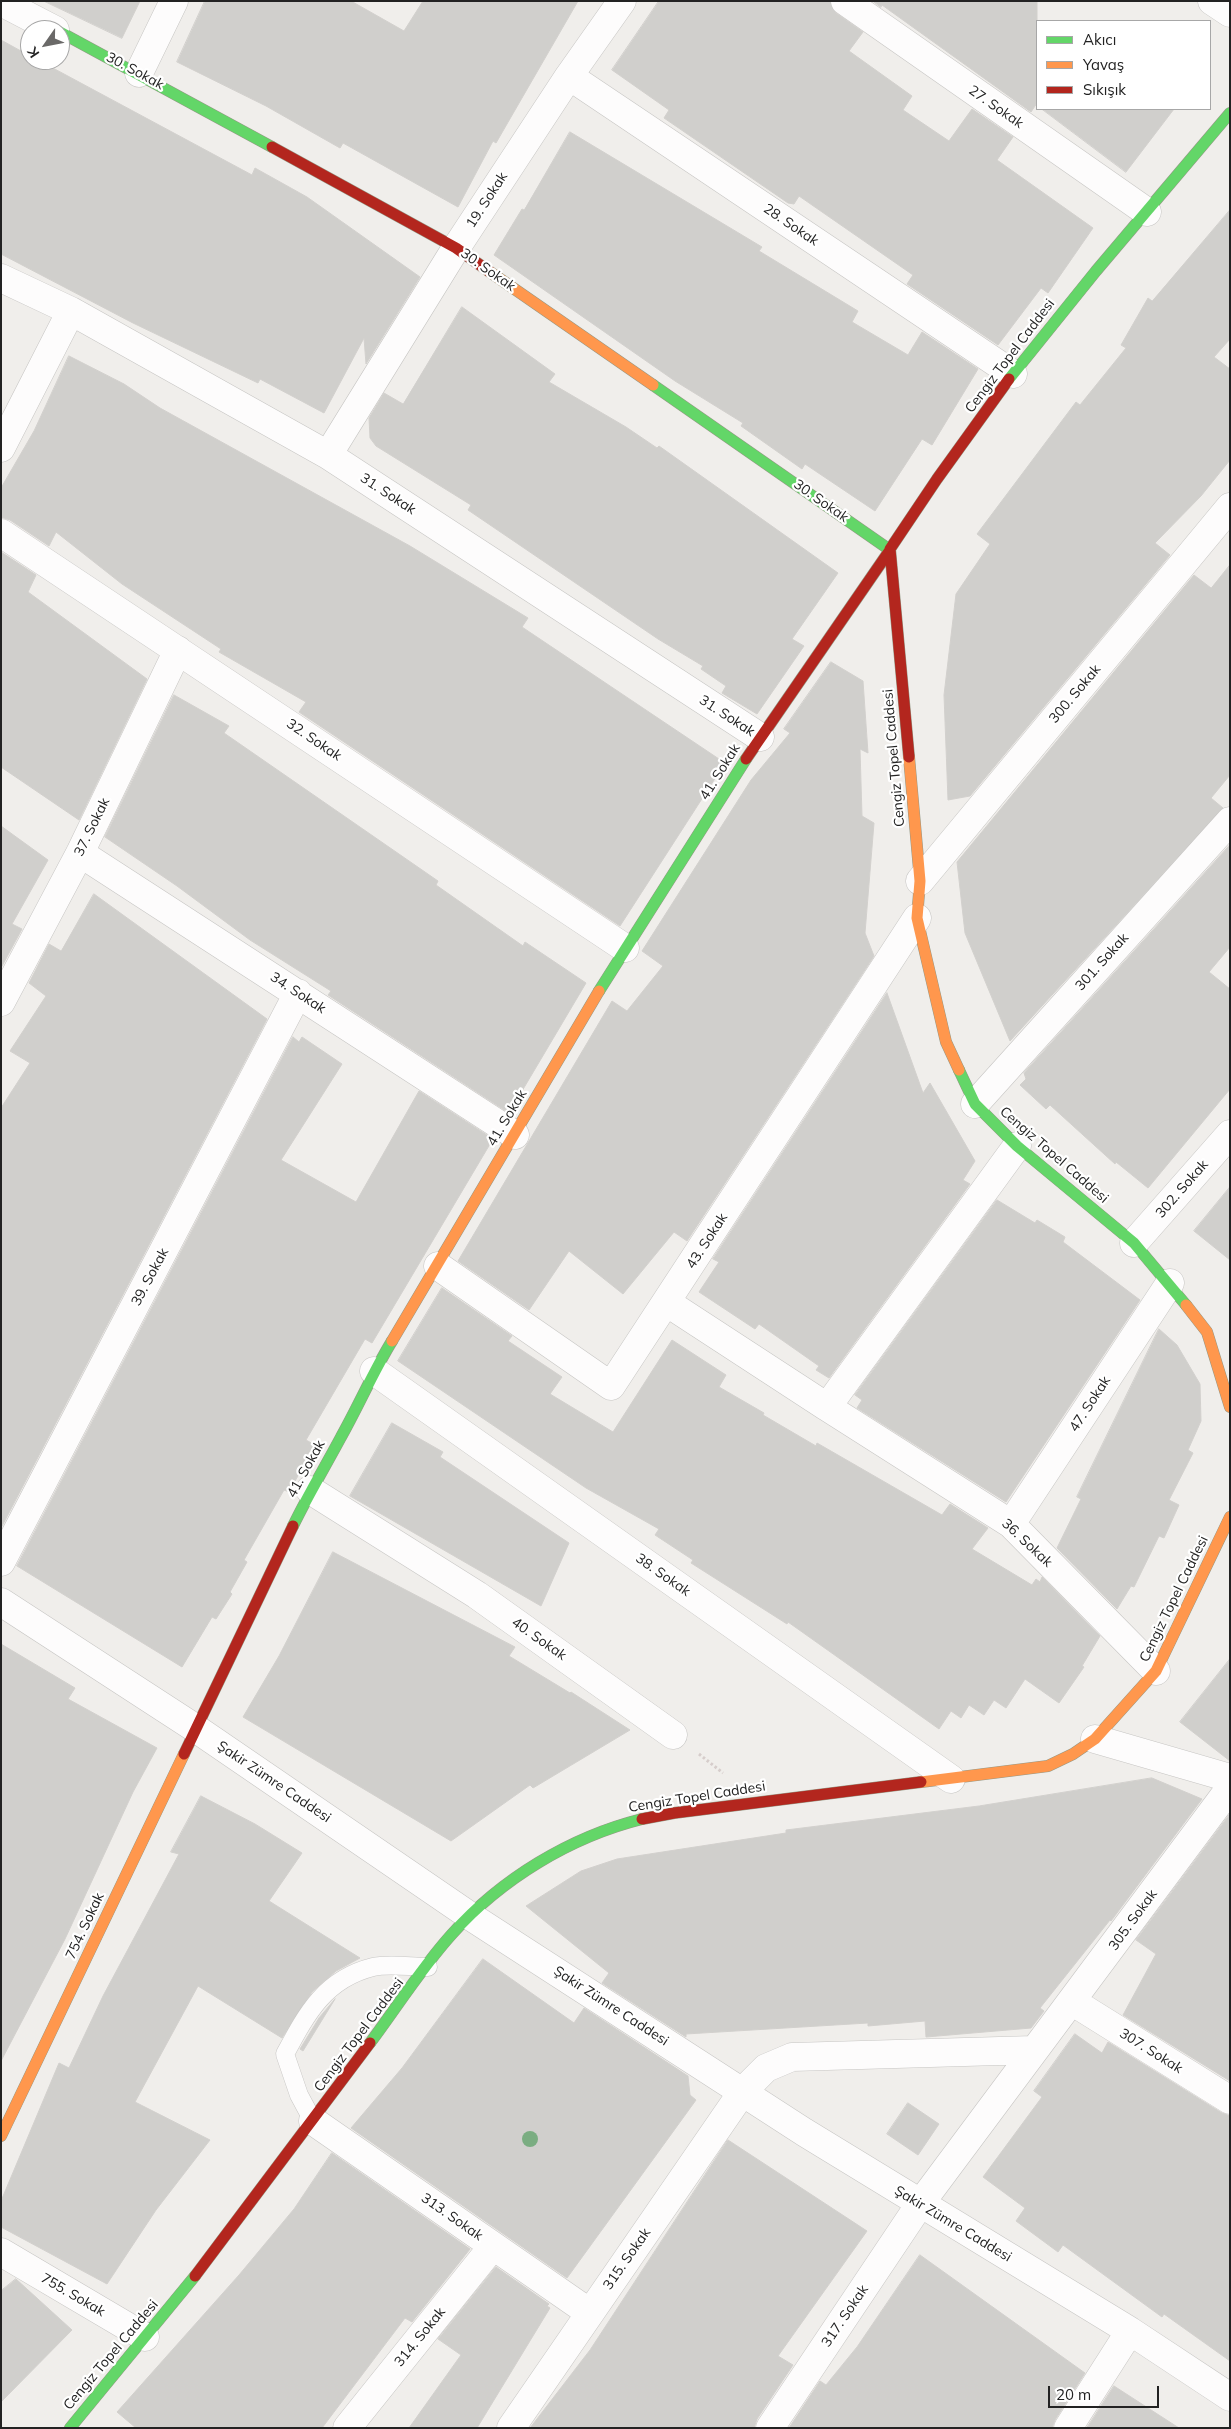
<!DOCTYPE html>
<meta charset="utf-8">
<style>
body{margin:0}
#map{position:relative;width:1231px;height:2429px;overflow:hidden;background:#f0eeeb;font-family:Mulish,sans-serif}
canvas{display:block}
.frame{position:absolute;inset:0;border:2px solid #222;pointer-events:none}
.legend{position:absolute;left:1036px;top:20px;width:175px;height:90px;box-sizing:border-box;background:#fff;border:1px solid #a7a7a7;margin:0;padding:6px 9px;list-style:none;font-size:15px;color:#222}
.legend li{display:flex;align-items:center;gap:10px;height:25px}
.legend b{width:25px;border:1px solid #a7a7a7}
.north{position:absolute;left:20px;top:20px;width:50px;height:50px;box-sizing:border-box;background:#fff;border:1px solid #a7a7a7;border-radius:50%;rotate:237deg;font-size:14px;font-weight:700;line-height:20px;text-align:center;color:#222}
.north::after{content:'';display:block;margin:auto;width:18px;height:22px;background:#6a6968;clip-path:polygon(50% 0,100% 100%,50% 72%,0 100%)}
.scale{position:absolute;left:1048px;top:2386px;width:111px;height:22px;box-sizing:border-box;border:2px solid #222;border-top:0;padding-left:6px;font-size:15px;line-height:18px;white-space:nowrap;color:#222;-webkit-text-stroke:4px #fff;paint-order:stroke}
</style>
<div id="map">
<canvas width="1231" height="2429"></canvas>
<div class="frame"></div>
<ul class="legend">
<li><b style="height:6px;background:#63d668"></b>Akıcı</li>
<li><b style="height:6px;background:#ff974d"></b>Yavaş</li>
<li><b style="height:6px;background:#b3261e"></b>Sıkışık</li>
</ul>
<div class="north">K</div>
<div class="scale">20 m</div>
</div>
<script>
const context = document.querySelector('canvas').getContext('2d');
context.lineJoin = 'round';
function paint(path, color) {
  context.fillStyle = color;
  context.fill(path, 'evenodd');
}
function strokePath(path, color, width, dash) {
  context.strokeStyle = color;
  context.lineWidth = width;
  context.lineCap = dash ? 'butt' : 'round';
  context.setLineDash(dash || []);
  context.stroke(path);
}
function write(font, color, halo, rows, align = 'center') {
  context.font = font + ' Mulish,sans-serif';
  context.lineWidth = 4.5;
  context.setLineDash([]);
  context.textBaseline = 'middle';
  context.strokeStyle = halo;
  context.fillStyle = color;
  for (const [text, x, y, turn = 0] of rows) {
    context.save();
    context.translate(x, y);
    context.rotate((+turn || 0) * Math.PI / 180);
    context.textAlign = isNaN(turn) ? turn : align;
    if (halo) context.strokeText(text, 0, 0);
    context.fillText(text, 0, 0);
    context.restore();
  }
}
const building = new Path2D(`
 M44 1H140L122 38Z
 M205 1H351L404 31 423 1H578L496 143 493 141 458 207 343 143 340 148 266 106 177 62Z
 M659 1H830L836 13 863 32 849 51 912 96 903 110 949 141 972 109 1013 137 997 160 1093 228 1048 293 1041 288 998 345 907 284 913 275 799 196 794 204 788 203 664 118 669 110 612 70Z
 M873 1H1037V103L1031 112 882 5 881 7Z
 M1 40 30 56V60H38L252 175 255 168 307 197 420 277 366 364 364 338 324 413 260 379 258 383 133 323 1 254Z
 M1042 109H1174L1126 172Z
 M570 132 762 247 759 251 858 311 852 322 908 355 922 332 978 369 932 445 922 439 875 511 805 464 802 469 741 426 743 423 675 381 494 255 522 209 524 210Z
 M1230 210V339L1214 357 1230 369V460L1201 496 1155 543 1170 555 970 796 948 800 944 695 956 594 990 544 977 534 1076 402 1080 405 1126 348 1121 345 1148 298 1152 301Z
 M462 307 555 374 549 382 626 427 657 448 659 446 838 573 792 639 804 646 757 714 722 693 726 686 701 669 703 666 658 639 468 510 471 505 376 446 370 438 369 418 384 393 403 404Z
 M69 356 124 384 160 408 410 546 528 618 522 627 725 763 620 926 299 712 306 702 219 652 221 649 122 584 56 532 49 546 10 520 1 517V488L34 431Z
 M1 552 36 575 28 592 147 679 79 820 1 767Z
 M1230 565V775L1211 798 1223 808 1010 1041 965 933 957 862 1194 575 1211 588Z
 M831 662 863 681 868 753 860 749 862 816 874 823 865 933 874 956 687 1241 674 1232 623 1294 569 1251 529 1310 458 1261 612 1001 627 1011 663 966 642 951 751 780 790 733 784 729Z
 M174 695 229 726 224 733 438 881 436 885 523 946 525 942 586 983 509 1113 328 995 331 991 250 940 177 886 105 837Z
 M1 826 48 860 12 924 22 929 2 966Z
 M1230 845V947L1209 972 1230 989V1089L1148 1188 1116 1162 1115 1164 1050 1105 1046 1109 1020 1085 1026 1079 1024 1073Z
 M94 894 267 1019 1 1528V1108L30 1063 10 1051 46 996 29 983 49 944 61 951Z
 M887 993 923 1093 930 1083 975 1161 963 1180 970 1184 829 1378 816 1370 819 1366 759 1324 755 1329 699 1292 719 1262 713 1259Z
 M293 1037 299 1042 302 1037 342 1064 281 1160 356 1202 419 1091 493 1139 372 1343 365 1339 306 1440 315 1445 289 1492 284 1490 244 1560 247 1562 230 1592 232 1594 216 1619 212 1617 182 1667 17 1566Z
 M1230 1187V1260L1194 1231Z
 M997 1200 1035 1223 1037 1220 1065 1237 1063 1242 1140 1300 1006 1502 857 1408 862 1400 855 1395Z
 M442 1288 512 1336 508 1341 562 1377 550 1394 613 1432 672 1340 726 1375 719 1387 764 1413 763 1415 816 1446 817 1443 942 1515 950 1504 988 1528 972 1549 1032 1585 1036 1579 1040 1582 1042 1577 1100 1636 1082 1666 1084 1667 1059 1703 1025 1679 1006 1708 994 1700 984 1715 969 1705 961 1718 951 1711 939 1729 788 1622 787 1624 691 1563 693 1560 655 1535 659 1529 586 1488 398 1361Z
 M1159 1329 1177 1345 1200 1384 1201 1421 1188 1450 1193 1453 1169 1500 1179 1505 1164 1538 1159 1536 1134 1587 1131 1586 1117 1609 1057 1548 1081 1499 1077 1497Z
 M392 1423 443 1452 440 1457 569 1543 541 1606 350 1496Z
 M333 1552 515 1647 509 1656 570 1693 571 1692 630 1730 533 1788 530 1785 451 1841 243 1717 279 1656Z
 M1 1644 75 1688 68 1699 157 1748 133 1792 65 1939 1 2061Z
 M1230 1659V1761L1180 1722Z
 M1152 1778 1202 1799 1111 1921 1110 1920 1040 2008 1044 2011 1031 2028 926 2037 925 2021 868 2026V2023L686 2034V2037L602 1983 609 1973 526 1906 581 1871 617 1859 786 1833V1830L979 1806Z
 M201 1796 255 1824 302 1853 269 1901 360 1958 336 1971 312 1992 282 2038 198 1986 135 2102 210 2140 156 2210 107 2284 1 2227V2201L59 2063 69 2068 103 1996 179 1854 171 1852Z
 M1230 1814V2081L1123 2015 1156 1954 1136 1940Z
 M483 1959 574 2023 584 2008 688 2076 690 2095 696 2100 567 2278 351 2128 402 2068Z
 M335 1999 303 2051 300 2049 319 2018Z
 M1075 2034 1102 2053 1108 2042 1222 2113 1230 2116V2361L1164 2314 1162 2317 1063 2245 1058 2252 1016 2221 1025 2208 983 2177 1042 2097 1034 2091Z
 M908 2103 939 2124 918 2155 887 2134Z
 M728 2140 867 2231 778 2356 793 2365 757 2419 754 2428H530L590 2350Z
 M332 2153 470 2249 412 2322 405 2318 322 2428H136L117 2412 239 2275 294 2209Z
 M920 2255 1085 2373 1055 2420 1052 2428H789L820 2381 826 2385 857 2347Z
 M496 2267 549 2304 547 2306 550 2308 477 2428H409L461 2355 438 2339Z
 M16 2279 72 2330 1 2402V2291Z
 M1114 2386 1179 2428H1087Z`);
paint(building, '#d0cfcc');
strokePath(building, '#d2d0cd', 1);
const lane = new Path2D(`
 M313 2121 299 2095 285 2054C307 2013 325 1979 373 1967 389 1963 411 1967 428 1967`);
const street = new Path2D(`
 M845 1 1147 212
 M1212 1 1230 13
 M1 2 55 30
 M139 73 174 1
 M569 76 1013 374
 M1 278 71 311 328 455 760 737
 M1 448 71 311
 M328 455 456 248 569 76 622 1
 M1 533 625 948
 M80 853 515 1135
 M920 881 1230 507
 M1 1002 80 853 178 650
 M975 1104 1230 821
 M1134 1243 1230 1134
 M438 1266 611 1386 917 918
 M666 1302 827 1407 1017 1146
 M374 1371 951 1779
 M827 1407 1011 1524 1156 1671
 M310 1490 477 1595 673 1735
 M1011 1524 1170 1283
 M1 1562 298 993
 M1 1602 195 1728 470 1916 804 2132 1130 2331 1230 2397
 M1095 1739 1230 1778
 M1073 2002 1230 2100
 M313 2121 590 2313
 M1 2252 145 2337
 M347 2428 493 2246
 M511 2428 743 2091 766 2068 792 2057 1034 2050
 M770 2428 920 2204 1230 1788
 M1068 2428 1130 2331`);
const fast = new Path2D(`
 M60 32 272 147
 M1009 379 1096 271 1230 113
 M653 385 890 550
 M599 991 746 759
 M959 1070 975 1104 1017 1146 1134 1243 1186 1305
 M293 1526C308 1495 325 1467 341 1437 359 1405 373 1372 392 1341
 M370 2043C397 2007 422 1967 452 1934 501 1879 570 1837 642 1819
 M70 2428 195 2276`);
const slow = new Path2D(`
 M490 272 653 385
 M909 757 920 881 917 918 946 1042 959 1070
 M1186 1305 1207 1332 1230 1407
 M392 1341 599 991
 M921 1782 1048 1766 1073 1754 1095 1739 1156 1671 1230 1517
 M1 2136 184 1754`);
const jam = new Path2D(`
 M272 147 456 248 490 272
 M909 757 890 549 937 479 1009 379
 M746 759 890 550
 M184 1754 293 1526
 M642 1819 674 1813 921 1782
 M195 2276 370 2043`);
strokePath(lane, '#c6c5c3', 19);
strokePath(street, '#c6c5c3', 29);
strokePath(fast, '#959885', 12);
strokePath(slow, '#959885', 12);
strokePath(jam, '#959885', 12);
strokePath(new Path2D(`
 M699 1754 723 1773`), '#d6cdcb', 3, [2.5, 2.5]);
strokePath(lane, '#fdfcfc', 18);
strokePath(street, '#fdfcfc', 28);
strokePath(fast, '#63d668', 11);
strokePath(slow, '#ff974d', 11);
strokePath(jam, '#b3261e', 11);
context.fillStyle = '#7aad81';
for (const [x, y] of [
 [530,2139]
]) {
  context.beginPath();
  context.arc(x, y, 8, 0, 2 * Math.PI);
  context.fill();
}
write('14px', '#222', '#fff', [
 ["30. Sokak",135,71,28],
 ["27. Sokak",996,107,35],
 ["19. Sokak",487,200,-57],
 ["28. Sokak",791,225,34],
 ["30. Sokak",488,270,35],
 ["Cengiz Topel Caddesi",1010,356,-53],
 ["31. Sokak",388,494,33],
 ["30. Sokak",821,501,35],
 ["300. Sokak",1075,694,-50],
 ["31. Sokak",727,716,33],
 ["32. Sokak",314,740,34],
 ["Cengiz Topel Caddesi",894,758,-95],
 ["41. Sokak",720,772,-58],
 ["37. Sokak",92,827,-64],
 ["301. Sokak",1102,962,-48],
 ["34. Sokak",298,993,33],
 ["41. Sokak",507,1118,-59],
 ["Cengiz Topel Caddesi",1054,1155,41],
 ["302. Sokak",1182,1189,-49],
 ["43. Sokak",707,1241,-57],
 ["39. Sokak",150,1277,-62],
 ["47. Sokak",1090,1404,-57],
 ["41. Sokak",306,1469,-61],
 ["36. Sokak",1027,1543,43],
 ["38. Sokak",663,1575,35],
 ["Cengiz Topel Caddesi",1174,1599,-64],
 ["40. Sokak",539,1639,35],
 ["Şakir Zümre Caddesi",274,1782,34],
 ["Cengiz Topel Caddesi",697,1797,-9],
 ["305. Sokak",1133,1920,-54],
 ["754. Sokak",85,1926,-65],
 ["Şakir Zümre Caddesi",611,2006,33],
 ["Cengiz Topel Caddesi",359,2035,-53],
 ["307. Sokak",1151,2051,32],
 ["313. Sokak",452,2217,35],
 ["Şakir Zümre Caddesi",953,2224,31],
 ["315. Sokak",627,2259,-55],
 ["755. Sokak",73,2295,30],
 ["317. Sokak",845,2316,-56],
 ["314. Sokak",420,2337,-51],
 ["Cengiz Topel Caddesi",111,2355,-50]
]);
</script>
